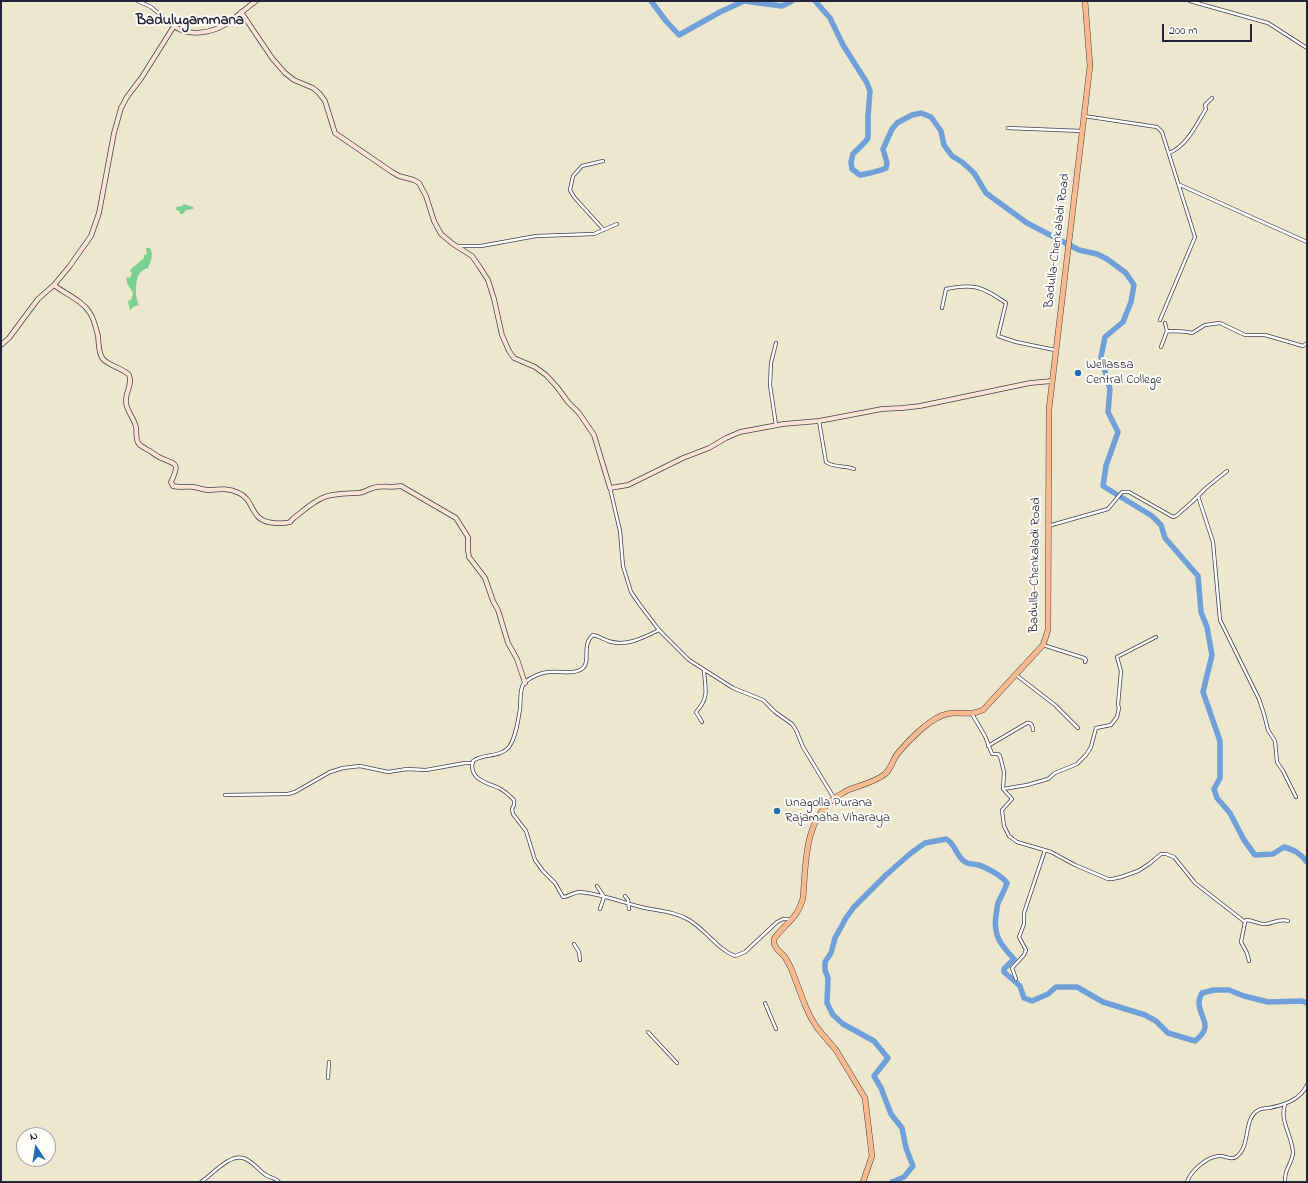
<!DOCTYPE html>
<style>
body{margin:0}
#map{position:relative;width:1308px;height:1183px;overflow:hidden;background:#ede8cd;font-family:"Indie Flower",sans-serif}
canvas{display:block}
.frame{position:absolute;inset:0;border:2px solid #22223b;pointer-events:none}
.north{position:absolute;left:16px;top:1127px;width:40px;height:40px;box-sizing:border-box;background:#fdfcf7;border:1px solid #a5a5ac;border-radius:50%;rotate:348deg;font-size:11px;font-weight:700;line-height:16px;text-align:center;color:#22223b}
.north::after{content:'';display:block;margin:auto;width:14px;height:18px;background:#1f6fb2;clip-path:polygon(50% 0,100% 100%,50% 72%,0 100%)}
.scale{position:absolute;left:1162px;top:24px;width:90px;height:18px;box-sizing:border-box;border:2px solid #22223b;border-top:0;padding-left:5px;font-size:12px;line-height:14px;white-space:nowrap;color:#22223b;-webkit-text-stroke:3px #fdfcf7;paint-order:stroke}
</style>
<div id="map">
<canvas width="1308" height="1183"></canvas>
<div class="frame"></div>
<div class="north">N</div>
<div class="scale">200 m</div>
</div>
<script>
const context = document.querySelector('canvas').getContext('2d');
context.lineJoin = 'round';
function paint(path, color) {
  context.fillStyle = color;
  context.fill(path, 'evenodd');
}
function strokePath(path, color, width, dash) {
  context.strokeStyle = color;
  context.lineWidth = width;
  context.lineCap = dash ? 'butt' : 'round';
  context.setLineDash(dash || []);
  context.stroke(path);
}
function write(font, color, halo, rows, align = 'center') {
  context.font = font + ' "Indie Flower",sans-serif';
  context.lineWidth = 4;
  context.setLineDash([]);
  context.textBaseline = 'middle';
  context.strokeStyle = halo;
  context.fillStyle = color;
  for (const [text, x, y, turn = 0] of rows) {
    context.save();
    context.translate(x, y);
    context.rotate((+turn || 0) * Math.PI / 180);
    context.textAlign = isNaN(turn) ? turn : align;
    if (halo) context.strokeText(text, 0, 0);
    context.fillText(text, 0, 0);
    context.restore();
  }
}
paint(new Path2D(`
 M184 204 193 207V209L186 210 183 214H180L179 211 176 210V207L182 206Z
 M146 248H150C154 255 151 260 148 268 146 269 144 269 142 271 134 277 135 298 139 305L133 307 130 311 128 301 131 300 133 293 127 283 126 277 130 278 132 273 130 271 131 269 144 258V255L147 254Z`), '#7bd195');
strokePath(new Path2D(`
 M651 1 666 21 679 35 720 12 744 1 782 6 792 1
 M815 1 830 18 843 45 867 83 870 91 868 116V138L865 142 853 154 851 162 852 169 860 175C869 173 878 172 886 168L887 163 883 149 892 129 897 123 912 115 921 113 931 117 941 131 944 145 952 156 962 162 974 173 986 193 1027 223 1079 250 1097 254 1107 259 1126 273 1134 285 1131 302 1123 322 1105 337 1101 357 1110 389 1108 412 1118 432 1106 466 1103 486 1152 516 1161 525 1165 538 1198 576 1201 612 1207 627 1212 655 1203 692 1220 741V778L1214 789 1217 798 1230 813 1244 840 1255 855 1273 854 1284 847C1294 850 1300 853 1307 862
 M892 1182 904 1177 913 1166 906 1148 902 1128 891 1114 881 1088 874 1076 888 1058 874 1041 843 1024 833 1015 827 1003 828 978 825 970V962L831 953 835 938 846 918 854 907 886 875 911 853 925 843 946 839C955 843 956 856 965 862 969 865 973 863 978 865 986 867 1002 876 1007 883 1005 890 1001 896 998 903 997 906 997 911 996 915 993 936 1001 945 1014 959L1004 969V972L1020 986 1024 998 1032 1001 1048 994 1056 987H1077L1103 1002 1145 1015 1156 1021 1168 1033 1195 1041C1215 1025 1199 1019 1199 1002 1199 999 1201 995 1202 993L1214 990H1229L1244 996 1268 1002 1302 1001 1307 1003`), '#6fa0d9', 5.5);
const street = new Path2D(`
 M138 1 151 7 174 26
 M1190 1 1268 23 1307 48
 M1084 116 1157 127 1162 132 1195 237 1160 320
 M1008 128 1082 131
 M1169 153C1187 146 1196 125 1206 109L1205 105 1212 98
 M1180 185 1307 242
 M603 229 574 197 570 190 573 176 582 166 603 161
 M458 246H481L536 236 594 234 617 224
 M942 308 946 289C974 283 983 287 1006 303L998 336 1016 342 1055 350
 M1165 323 1167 331C1176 332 1182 330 1192 333L1205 325 1220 323 1245 335H1265L1303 346 1307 343
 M776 343 771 363 770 385 776 425
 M1161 347 1167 331
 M819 421 826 462C834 468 845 465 854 469
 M610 488 620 531 623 566 631 592 640 605 659 630 689 660 733 688 763 700 775 712 792 724 796 730 803 747 834 798
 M1198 496 1213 542 1220 620 1259 699 1264 714 1268 730 1275 741 1277 762 1283 771 1296 797
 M1048 526 1108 509 1122 492H1129L1173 517 1176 516 1192 502 1206 488 1227 471
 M659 630C643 638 626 647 608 641 603 639 599 636 593 635 581 645 591 661 583 668 575 675 560 671 550 672 542 672 531 677 525 682 519 688 521 701 520 709 518 721 516 737 509 747 500 758 483 753 473 761 468 779 487 783 499 788 503 790 510 796 514 800V805L512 809 513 814 526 831 535 860 543 871 555 883 563 897C569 897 573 892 580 892 602 894 624 903 645 908 660 911 676 912 689 920 706 930 717 949 735 956L745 952 777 922 783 919H793
 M1043 645 1084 658 1086 660 1085 662
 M1016 675 1055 705 1078 728
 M972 714 985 736 992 754H998L1000 756 1004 772 1003 789 1012 799 1002 810 1004 826 1009 836 1017 842 1051 852 1075 865 1108 879H1112L1121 877 1138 871 1149 864 1161 854H1166L1174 857 1195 883 1245 922 1246 920C1253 920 1260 925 1266 924 1274 923 1280 918 1288 921
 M702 722 696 712C710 697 705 689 704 670
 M988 746 1027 723C1031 722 1033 726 1033 730
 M1003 789 1027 785 1048 779 1055 773 1077 764 1086 755 1091 747 1096 728 1111 725 1117 717 1119 708 1118 705 1121 671 1117 657 1156 637
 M225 795 288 794 295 792 330 772 343 768 360 766 388 772 407 769 426 770 465 763H473
 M597 886 604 897 600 909
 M625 896 628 900 629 909
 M1245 922 1241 942 1247 953 1249 961
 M574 944 579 952 580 960
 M1016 979 1012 968 1024 955 1026 950 1019 937 1024 924V913L1045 850
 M765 1003 776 1029
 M648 1032 677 1063
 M328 1078 329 1062
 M201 1182C212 1175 229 1154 243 1158 251 1160 258 1169 263 1173 268 1178 275 1177 279 1182
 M1187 1182C1191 1171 1206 1157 1219 1156 1225 1155 1230 1161 1236 1157 1251 1147 1243 1120 1257 1111 1261 1108 1266 1108 1269 1108 1284 1105 1300 1100 1307 1085
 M1285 1182C1285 1178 1285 1174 1287 1170 1289 1164 1293 1159 1293 1152 1292 1136 1279 1119 1285 1105`);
const secondary = new Path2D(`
 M241 12 272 58 285 73 294 80 313 88 319 93 325 101 335 133 392 172 399 176 414 180 419 183 426 196 434 221 441 234 453 244 472 256 479 266 488 280 494 299 502 335 509 351 514 358 535 367 546 375 557 387 568 402 579 413 594 435 610 488 628 485 683 458 709 448 726 438 740 432 783 424 819 421 882 409 902 408 920 406 1030 383 1052 381
 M54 285C65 294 82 300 90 313 94 319 96 328 98 336 99 344 98 353 103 359 109 366 125 369 129 375 133 384 125 393 126 402 126 410 134 418 136 427 137 432 135 440 139 444 140 446 144 447 146 449 151 451 155 455 159 457 175 465 181 461 171 482L173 486C180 488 186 486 194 487 199 488 204 490 209 490 220 489 229 488 239 493 256 501 249 522 275 523 280 523 285 524 290 522 293 518 296 516 299 514 323 494 328 494 358 493 364 493 368 489 373 488 382 485 392 488 401 486L456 518 468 537V550L469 557 485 578 493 601 498 610 508 643 517 659 525 683
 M1 345 9 338 38 299 54 285 69 267 91 236 99 213 114 133 121 108 127 97 142 77 174 26C188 37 212 33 226 24 237 17 246 8 256 1`);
const highway = new Path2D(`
 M863 1182 872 1156 865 1098 836 1050 818 1029 811 1018 805 1005 791 968 785 957 777 949 774 944V939C786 922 797 920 803 898 806 863 804 823 833 799 837 796 842 794 846 791 857 786 876 782 885 774 891 769 893 759 898 753 908 741 931 717 947 714 955 712 964 714 972 713 975 713 980 711 983 710L1043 645 1048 630 1049 409 1090 66 1085 1`);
strokePath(street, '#404051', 4);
strokePath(secondary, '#404051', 5.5);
strokePath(highway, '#404051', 6);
strokePath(street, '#fff', 2.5);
strokePath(secondary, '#fde3d1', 4);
strokePath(highway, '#fbba8d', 5);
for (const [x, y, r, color] of [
 [1078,373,4,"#1f6fb2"],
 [777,811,4,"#1f6fb2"]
]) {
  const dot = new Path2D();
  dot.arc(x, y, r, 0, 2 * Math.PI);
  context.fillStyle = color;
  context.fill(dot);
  strokePath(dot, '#fdfcf7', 1.5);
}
write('13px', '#22223b', '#fdfcf7', [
 ["Badulla-Chenkaladi Road",1058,241,-83],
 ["Badulla-Chenkaladi Road",1036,565,-89]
]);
write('13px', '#22223b', '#fdfcf7', [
 ["Wellassa",1086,366],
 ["Central College",1086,381],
 ["Unagolla Purana",785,804],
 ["Rajamaha Viharaya",785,819]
], 'left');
write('bold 15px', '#22223b', '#fdfcf7', [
 ["Badulugammana",190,22]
]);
</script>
